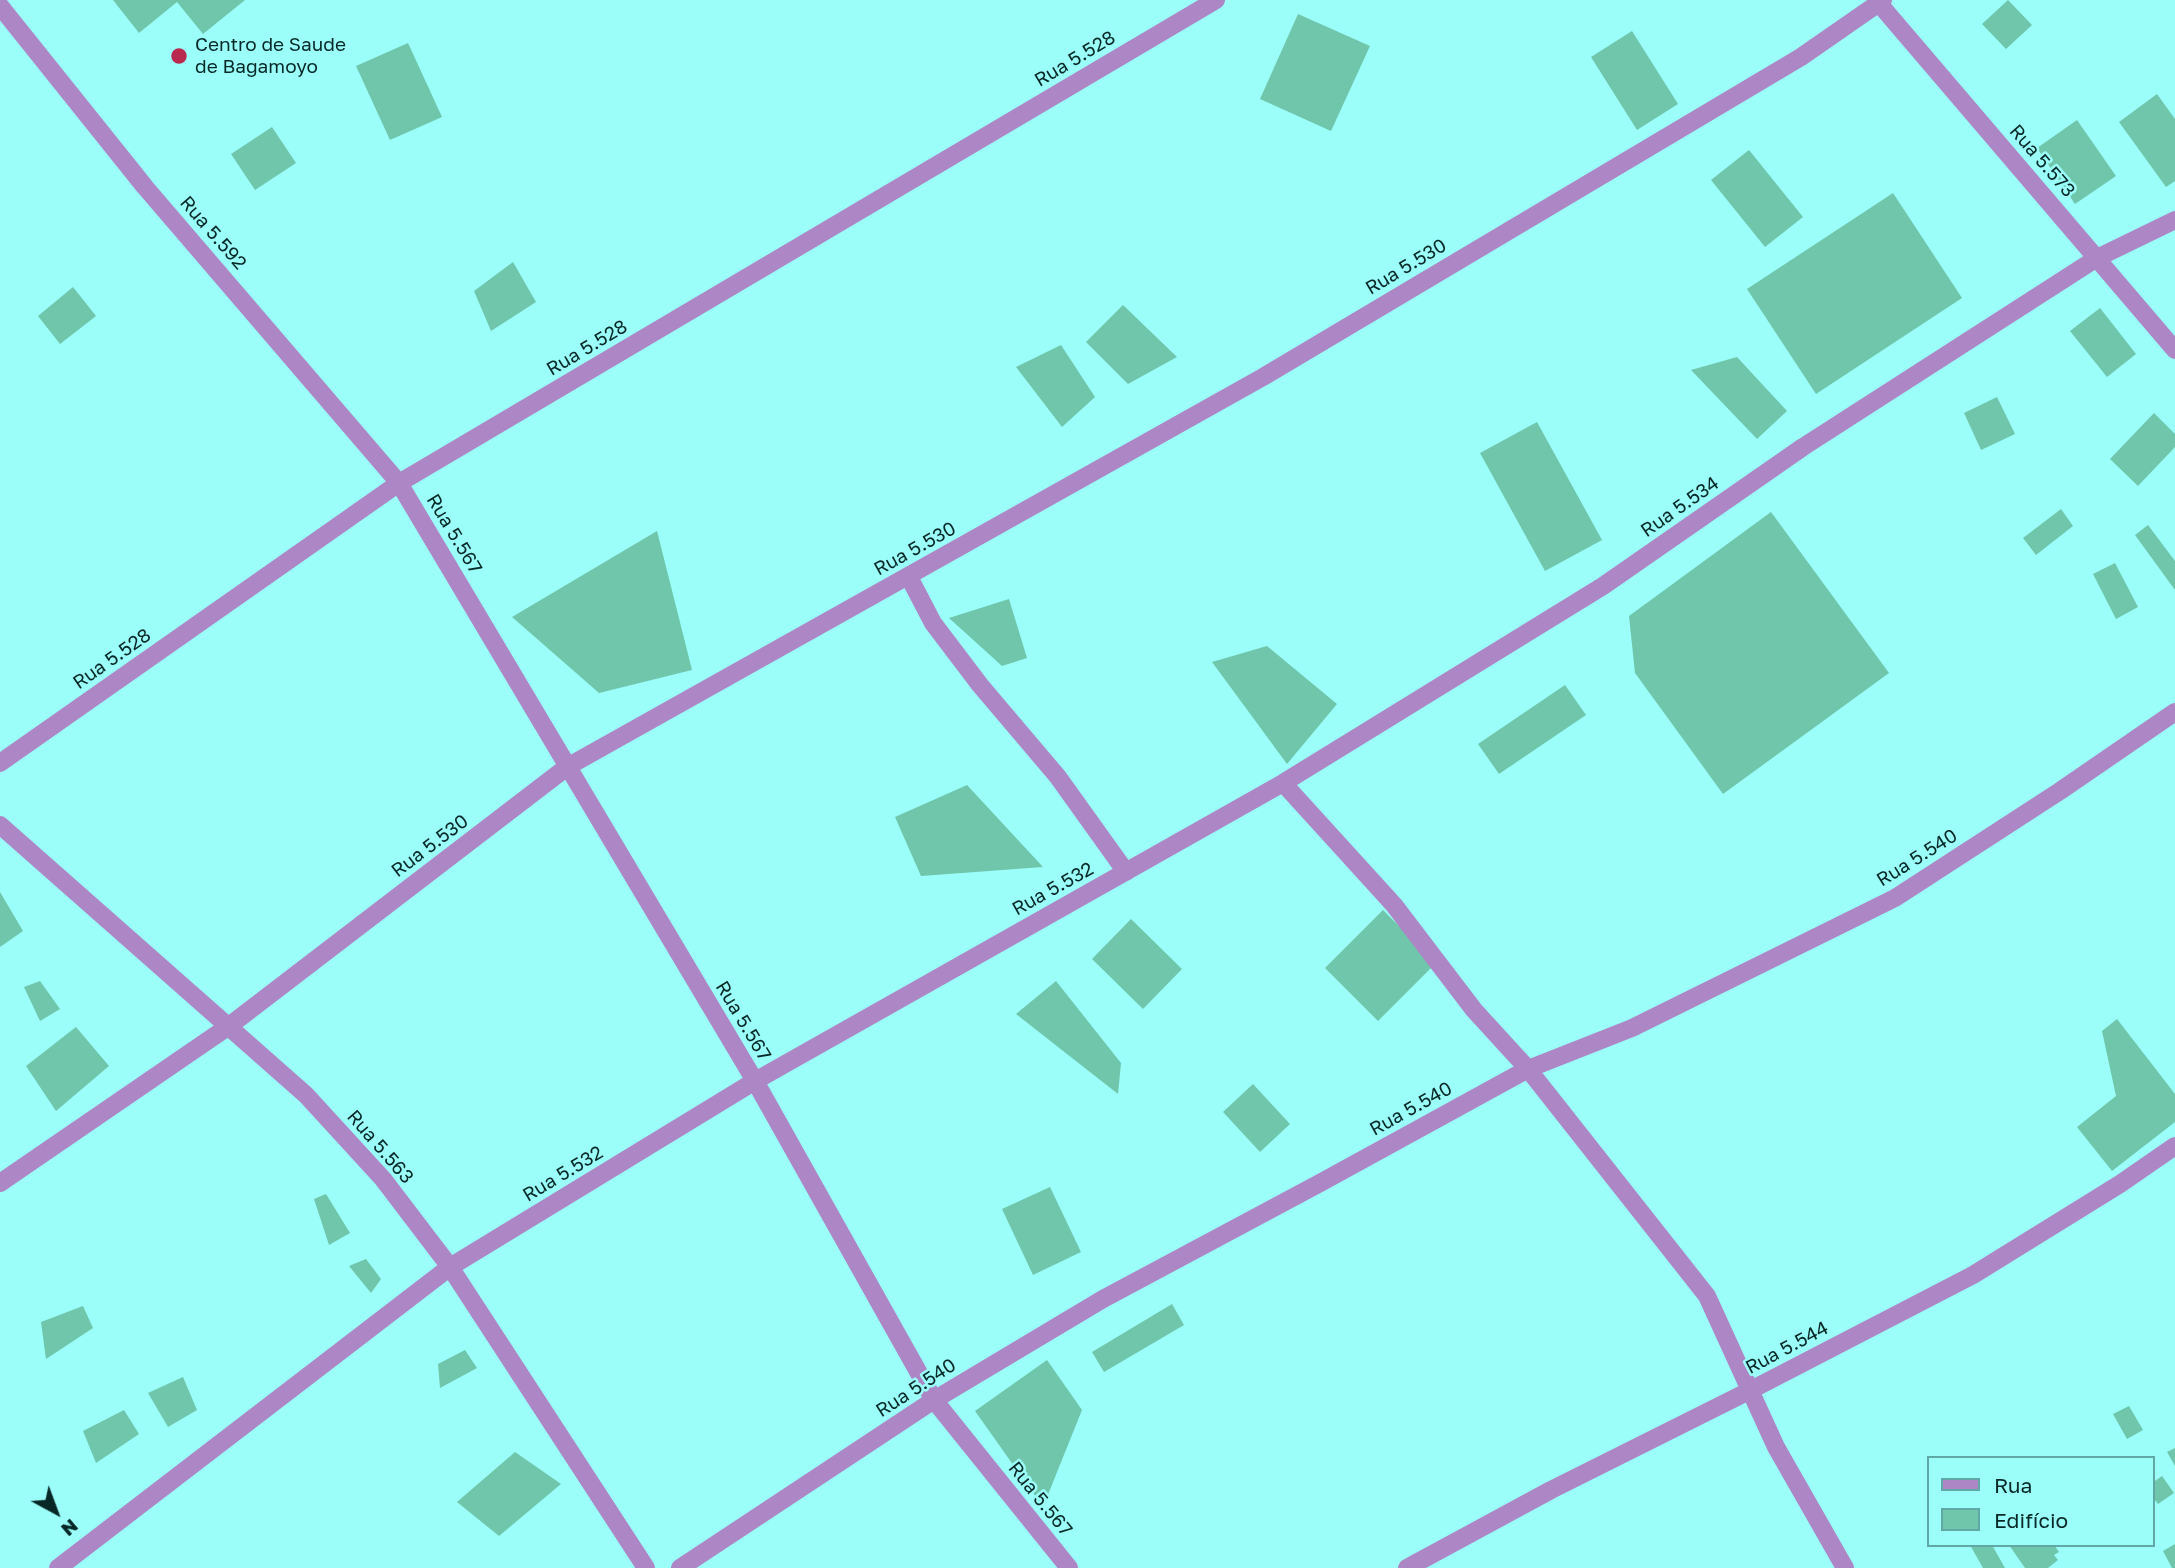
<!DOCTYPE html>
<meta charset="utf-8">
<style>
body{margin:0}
#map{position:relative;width:2175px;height:1568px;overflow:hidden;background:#9bfef9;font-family:"Golos Text",sans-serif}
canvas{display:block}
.legend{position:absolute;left:1927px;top:1456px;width:228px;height:91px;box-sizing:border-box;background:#9bfef9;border:2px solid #60a8a5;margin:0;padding:9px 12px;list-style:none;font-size:21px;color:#072827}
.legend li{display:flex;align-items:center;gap:14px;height:35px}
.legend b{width:35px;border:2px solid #60a8a5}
.north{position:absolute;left:21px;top:1477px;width:70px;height:70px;-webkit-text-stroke:5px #9bfef9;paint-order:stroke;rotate:139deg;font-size:19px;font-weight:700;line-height:28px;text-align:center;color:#072827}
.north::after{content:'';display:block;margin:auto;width:24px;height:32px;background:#072827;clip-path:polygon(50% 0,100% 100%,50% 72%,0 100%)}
</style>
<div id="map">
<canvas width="2175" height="1568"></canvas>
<ul class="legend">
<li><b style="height:9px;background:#ad86c5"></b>Rua</li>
<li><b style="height:19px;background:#6fc6ab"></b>Edifício</li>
</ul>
<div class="north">N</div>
</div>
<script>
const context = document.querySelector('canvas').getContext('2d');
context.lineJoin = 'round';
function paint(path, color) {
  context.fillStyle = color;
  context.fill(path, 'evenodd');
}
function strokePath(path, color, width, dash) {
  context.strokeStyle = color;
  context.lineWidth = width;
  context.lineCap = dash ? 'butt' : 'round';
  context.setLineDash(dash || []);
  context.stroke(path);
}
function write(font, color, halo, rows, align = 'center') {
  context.font = font + ' "Golos Text",sans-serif';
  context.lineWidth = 5;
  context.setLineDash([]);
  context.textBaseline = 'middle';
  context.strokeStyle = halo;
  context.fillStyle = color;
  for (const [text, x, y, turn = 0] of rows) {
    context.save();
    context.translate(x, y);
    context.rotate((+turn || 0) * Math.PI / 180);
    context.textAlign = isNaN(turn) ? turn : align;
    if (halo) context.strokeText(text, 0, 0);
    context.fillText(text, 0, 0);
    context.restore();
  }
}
paint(new Path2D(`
 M113 0H245L203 34 177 2 139 33Z
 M2008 0 2032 25 2006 49 1982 24Z
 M1298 14 1370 46 1331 131 1260 99Z
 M1632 31 1678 104 1637 130 1591 57Z
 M408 43 442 117 390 140 356 66Z
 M2157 94 2175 119V181L2166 187 2119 122Z
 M2077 120 2116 176 2075 204 2037 148Z
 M272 127 296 163 255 190 231 154Z
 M1749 150 1803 217 1765 247 1711 180Z
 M1893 193 1962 298 1816 394 1747 289Z
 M513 262 536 302 491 331 474 291Z
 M73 287 96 316 60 344 38 316Z
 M1123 305 1177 357 1128 384 1086 342Z
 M2100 308 2136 354 2107 377 2070 331Z
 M1061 345 1095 397 1062 427 1016 367Z
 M1737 357 1787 411 1757 439 1691 370Z
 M1997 397 2015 434 1981 450 1964 413Z
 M2154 413 2175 434V447L2138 486 2110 459Z
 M1537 422 1602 540 1545 571 1480 453Z
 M2061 509 2073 526 2036 555 2023 538Z
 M1771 512 1889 673 1723 794 1635 673 1629 616Z
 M2148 525 2175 561V590L2135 535Z
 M657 531 692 670 599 693 512 617Z
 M2115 563 2138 607 2116 619 2093 574Z
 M1009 599 1027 658 1002 666 949 618Z
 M1267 646 1337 704 1287 764 1212 662Z
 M1565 685 1586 715 1499 774 1478 744Z
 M967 785 1043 867 921 876 895 817Z
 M0 892 23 931 0 947Z
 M1383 910 1436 963 1378 1021 1325 968Z
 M1131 919 1182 969 1143 1009 1092 959Z
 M40 981 60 1009 40 1021 24 987Z
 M1056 981 1121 1063 1118 1094 1016 1014Z
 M2117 1019 2175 1094V1122L2112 1171 2077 1127 2116 1096 2102 1031Z
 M76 1027 109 1066 56 1111 26 1066Z
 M1253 1084 1290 1124 1260 1152 1223 1112Z
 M1050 1187 1081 1252 1033 1275 1002 1209Z
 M326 1194 350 1233 329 1245 314 1199Z
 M366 1259 381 1279 371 1293 349 1266Z
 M1172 1304 1184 1325 1104 1372 1092 1352Z
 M83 1306 93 1328 46 1359 41 1322Z
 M465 1350 477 1368 440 1388 438 1364Z
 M1047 1360 1082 1410 1043 1507 975 1411Z
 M183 1377 197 1410 168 1427 148 1393Z
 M2129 1406 2143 1430 2127 1439 2113 1414Z
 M124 1410 139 1434 96 1463 83 1431Z
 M2175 1448V1466L2167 1452Z
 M515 1452 561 1484 499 1536 457 1502Z
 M2162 1476 2174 1493 2158 1504 2152 1496V1483Z
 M2175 1544V1568H2172L2163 1551Z
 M1970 1545H1992L2005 1568H1983Z
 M2009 1545H2054L2059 1552 2054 1555 2058 1560 2048 1568H2025Z`), '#6fc6ab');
strokePath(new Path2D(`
 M1876 0 2175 350
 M0 6 145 187 399 483 755 1081 934 1400 1069 1568
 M909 577 933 623 980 685 1058 777 1126 872
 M0 763 399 483 1216 0
 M1283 783 1394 905 1474 1010 1528 1069 1707 1296 1776 1447 1845 1568
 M0 825 306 1095 383 1179 450 1267 646 1568
 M0 1183 229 1026 567 767 1263 377 1801 57 1883 0
 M58 1568 450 1267 755 1081 1283 783 1603 586 1803 447 2097 258 2175 220
 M680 1568 934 1400 1103 1299 1320 1183 1528 1069 1632 1028 1895 898 2060 791 2175 712
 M1407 1568 1551 1490 1749 1391 1973 1275 2120 1184 2175 1146`), '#ad86c5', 18);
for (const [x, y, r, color] of [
 [179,56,9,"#b9284d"]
]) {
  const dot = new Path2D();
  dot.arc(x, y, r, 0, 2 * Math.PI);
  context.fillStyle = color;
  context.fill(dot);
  strokePath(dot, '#9bfef9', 2.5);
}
write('19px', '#072827', '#9bfef9', [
 ["Centro de Saude",195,45],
 ["de Bagamoyo",195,67]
], 'left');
write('19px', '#072827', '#9bfef9', [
 ["Rua 5.528",1075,59,-31],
 ["Rua 5.573",2042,161,49],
 ["Rua 5.592",213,233,49],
 ["Rua 5.530",1406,267,-31],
 ["Rua 5.528",587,348,-31],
 ["Rua 5.534",1680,507,-35],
 ["Rua 5.567",454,534,59],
 ["Rua 5.530",915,549,-29],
 ["Rua 5.528",112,659,-35],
 ["Rua 5.530",430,846,-37],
 ["Rua 5.540",1917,858,-32],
 ["Rua 5.532",1053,889,-29],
 ["Rua 5.567",743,1021,59],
 ["Rua 5.540",1411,1109,-29],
 ["Rua 5.563",380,1147,49],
 ["Rua 5.532",563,1174,-31],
 ["Rua 5.544",1787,1348,-28],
 ["Rua 5.540",916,1388,-33],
 ["Rua 5.567",1040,1499,51]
]);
</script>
